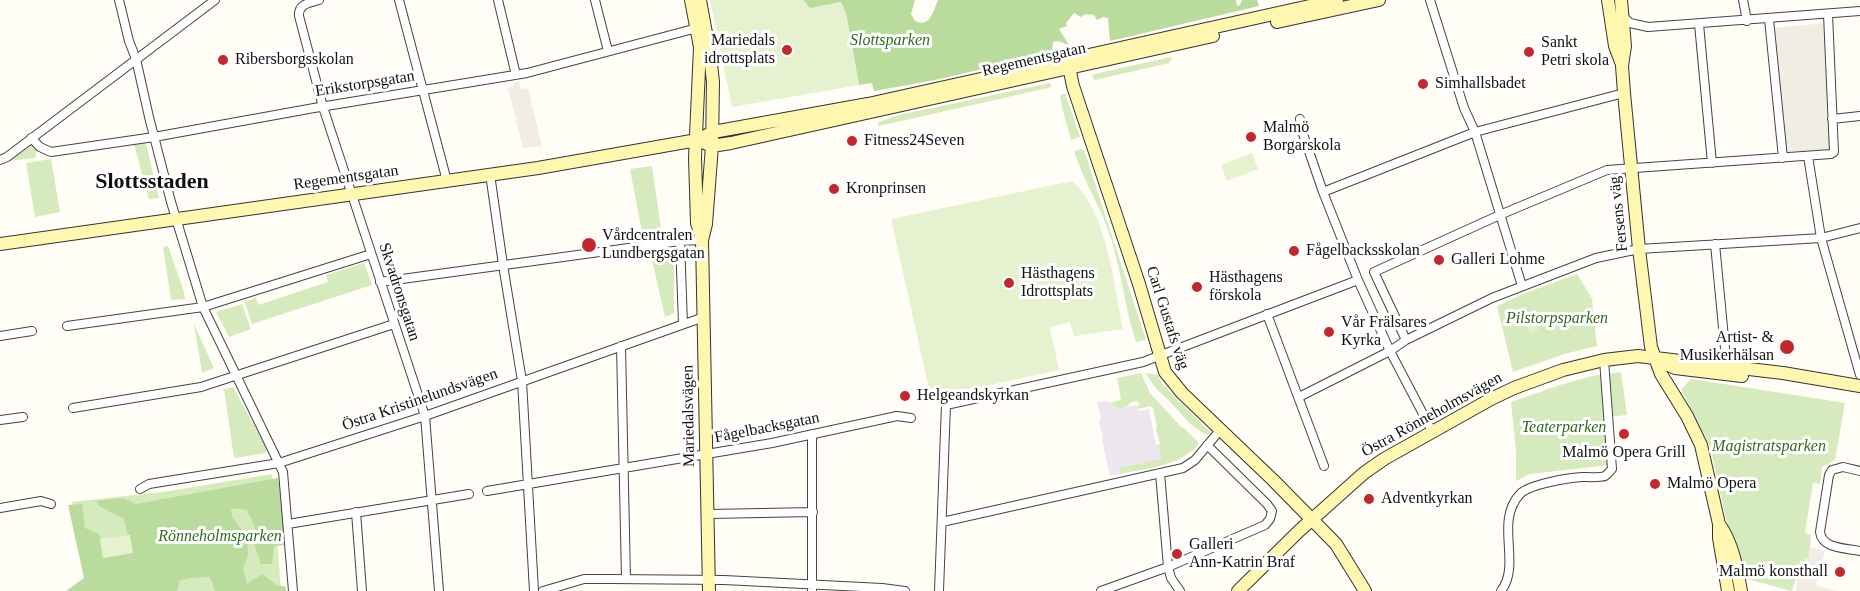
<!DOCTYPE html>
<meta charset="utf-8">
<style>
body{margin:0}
canvas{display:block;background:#fffdf5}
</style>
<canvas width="1860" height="591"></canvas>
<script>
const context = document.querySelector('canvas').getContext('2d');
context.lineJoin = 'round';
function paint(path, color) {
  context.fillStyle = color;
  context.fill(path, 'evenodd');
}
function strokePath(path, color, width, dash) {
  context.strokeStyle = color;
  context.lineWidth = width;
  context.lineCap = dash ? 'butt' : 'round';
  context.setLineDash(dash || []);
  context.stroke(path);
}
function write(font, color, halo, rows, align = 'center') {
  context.font = font + ' Georgia,serif';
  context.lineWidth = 6;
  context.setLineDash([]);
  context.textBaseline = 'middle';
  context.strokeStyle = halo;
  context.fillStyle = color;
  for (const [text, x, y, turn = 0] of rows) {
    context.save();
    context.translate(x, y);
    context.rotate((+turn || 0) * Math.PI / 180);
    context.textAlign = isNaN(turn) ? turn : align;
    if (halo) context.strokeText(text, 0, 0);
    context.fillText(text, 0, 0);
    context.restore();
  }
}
paint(new Path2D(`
 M1107 401 1118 409 1137 405 1138 411 1149 409 1156 445H1158L1161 459 1119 468 1120 474 1110 476 1102 440 1103 438 1099 421 1101 418 1097 402Z`), '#eee6ef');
paint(new Path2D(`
 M1171 57 1172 59 1169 63 1095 80 1092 77 1094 74Z
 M1050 83 1052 87 879 126 878 122 899 115Z
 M1065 93 1080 137 1071 140 1063 111 1060 96Z
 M142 142 146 144 159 198 149 199 134 144Z
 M31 144 37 151 35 158 9 161Z
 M1081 149 1084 150 1146 340 1136 342C1125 309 1122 275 1112 242 1103 210 1084 183 1074 151Z
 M51 159 60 212 35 217 26 163Z
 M652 166 662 235 643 238 630 169Z
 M168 246 184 292 185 299 171 300 163 247Z
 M674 248V313L665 317 650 251Z
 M364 263 372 285 252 324 245 302 256 298 258 305 328 282 326 275Z
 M1577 274 1592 299 1597 346 1564 354 1513 372 1497 306 1525 293Z
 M242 304 251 329 229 337 216 312Z
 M194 324 214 368 202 373Z
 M1621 372 1627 415 1606 417 1609 465 1530 474 1516 481V451L1511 402 1560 385 1592 376Z
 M1141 373 1150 393 1182 428 1183 427 1198 442V445C1178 467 1147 468 1120 474L1119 468 1161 459 1158 445 1160 444 1156 430 1157 427 1153 408 1150 406 1138 409 1137 407 1140 404 1137 401 1130 403 1127 407 1118 409 1110 403 1120 400 1121 398 1117 378Z
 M1146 373 1158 375 1163 385 1210 432 1207 435C1191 427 1186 419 1174 406 1164 395 1152 387 1146 373Z
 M1692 379 1845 403 1835 460 1822 467 1820 484 1813 483 1805 533 1811 535 1809 558 1805 559V564L1801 560 1792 591 1743 578 1725 515 1710 446 1681 389Z
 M233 387 267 449 266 453 234 458 224 389Z
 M272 474 281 591H73L89 579 90 572 72 502 170 491Z`), '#d5ebbd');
paint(new Path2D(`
 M803 0H915L911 14 915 21C930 28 933 12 938 0H1236L1237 6 1240 5 1242 0H1257L1259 6 1110 41 1108 18 1103 17 1097 20 1094 15 1086 14 1081 17 1074 13 1066 23 1067 26 1059 29 1069 45 1058 41 1053 42 1052 53 935 80 874 91 872 83 859 85 846 14 841 2 810 9Z
 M278 478 284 522 285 545 274 546 272 564H261L253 541 255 527 247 510 231 508 232 516 247 539 248 555 243 569 247 584 262 574 278 586H285L286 591H215L210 577 191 578 180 580 177 591H66L84 578 68 505 82 504 85 528 99 534 106 554 131 550 124 519 99 506 96 501 123 498 136 504Z`), '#b9dc9c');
paint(new Path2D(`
 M710 0H803L810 8 841 2 846 14 859 85 732 107Z
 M1252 153 1258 169 1227 181 1221 165Z
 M1072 181C1107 211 1114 285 1123 329L1074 336 1070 322 1050 327 1059 370 931 398 891 219Z
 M1532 313 1538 330 1530 333 1524 316Z
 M130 535 133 553 103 558 100 539Z`), '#e6f2cf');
paint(new Path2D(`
 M1828 23 1834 152 1783 158 1770 28Z
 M519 81 521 89 528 88 542 146 523 148 508 88 513 87V83Z
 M1810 547 1825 551 1816 585 1836 591H1796L1797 577H1804L1805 559 1809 557Z`), '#f1ede2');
const street = new Path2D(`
 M119 0 129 41 136 59 149 117 171 202 203 307 283 472 293 591
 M319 0C309 3 298 4 299 16L323 107 425 416 439 591
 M399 0 447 181
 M498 0 516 75
 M595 0 608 51
 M1430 0 1464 108 1475 132 1522 286
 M1743 0 1747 21
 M1622 15 1630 23 1648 27 1860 11
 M1769 19 1783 158
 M1699 24 1712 163
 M1300 119 1302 131 1323 192 1358 280 1390 351 1433 433
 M1832 119 1860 116
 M31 138 40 147 51 152 154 137 314 108 527 73 701 27
 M1808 156 1821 238 1860 375
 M0 160 7 157 215 0
 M490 174 503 265 522 381 534 591
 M1323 192 1475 132 1624 93
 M680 241 683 324
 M1715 244 1727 369
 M380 282 680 241 702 240
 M1267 314 1324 466
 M67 326 203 307 371 254
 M0 336 32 331
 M1406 340 1374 272 1502 214 1607 170 1831 154 1834 152 1828 14
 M621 346 626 579
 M1299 397 1390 351 1406 340 1492 298 1596 258 1639 249 1821 238 1860 228
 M73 408 201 387 394 324
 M0 420 23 417
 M1860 471 1843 467 1832 470 1829 475 1820 532C1822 549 1846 548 1860 551
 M1160 473 1168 567 1171 578 1180 591
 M140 489 149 484 279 463 425 416 704 317
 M487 491 772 443 897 416 911 418
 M0 508 41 501 51 504
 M356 512 362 591
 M709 514 813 512
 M942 522 1183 468 1195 460 1221 429
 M288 524 469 494
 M543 591 584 579H610L724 580 882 588 905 591
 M812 591V434
 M939 591 946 405 1143 362 1358 280
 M1101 591 1168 567 1265 525 1270 519 1272 511 1267 504 1207 445
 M1501 591C1522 564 1494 522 1520 494 1530 484 1568 478 1582 477 1588 477 1599 478 1605 476 1608 474 1610 471 1612 469L1604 360`);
const secondary = new Path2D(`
 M691 0 700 47 695 158 697 223 702 239
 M700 0 710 55 713 82 712 146 706 224 702 240 709 591
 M1608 0 1615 46 1621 62
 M1621 0 1625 46 1622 66 1624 93 1639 249 1651 347 1661 374 1687 416 1701 445 1719 524V538L1728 591
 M1277 22 1379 0
 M1068 62 1073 86 1139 284 1165 372 1182 393 1273 480 1336 544 1365 591
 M697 140 712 146 731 143 1213 36
 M0 244 538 168 697 140 713 132 868 104 1337 0
 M1660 361 1675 368 1742 376
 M1719 524C1733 544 1737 568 1741 591
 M1238 591 1299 531 1364 473 1384 459 1491 399 1514 388 1563 370 1604 360 1638 356 1783 373 1860 386`);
strokePath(street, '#444', 10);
strokePath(secondary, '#333', 14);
strokePath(street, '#fff', 8);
strokePath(secondary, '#fff6b0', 12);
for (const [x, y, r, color] of [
 [787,50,6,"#c4262e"],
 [1529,52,6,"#c4262e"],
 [223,60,6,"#c4262e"],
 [1423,84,6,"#c4262e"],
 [1251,137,6,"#c4262e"],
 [852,141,6,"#c4262e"],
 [834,189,6,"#c4262e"],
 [589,245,8,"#c4262e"],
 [1294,251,6,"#c4262e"],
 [1439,260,6,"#c4262e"],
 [1009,283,6,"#c4262e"],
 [1197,287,6,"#c4262e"],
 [1329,332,6,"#c4262e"],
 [1787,347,8,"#c4262e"],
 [905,396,6,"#c4262e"],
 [1624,434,6,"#c4262e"],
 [1655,484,6,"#c4262e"],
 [1369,499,6,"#c4262e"],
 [1177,554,6,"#c4262e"],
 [1840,572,6,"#c4262e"]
]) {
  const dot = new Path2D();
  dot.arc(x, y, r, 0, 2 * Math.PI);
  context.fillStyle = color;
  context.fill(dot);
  strokePath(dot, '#fff', 2);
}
write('16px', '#111', '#fff', [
 ["Mariedals",775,41,"right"],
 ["idrottsplats",775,59,"right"],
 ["Sankt",1541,43],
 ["Petri skola",1541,61],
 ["Ribersborgsskolan",235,60],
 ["Simhallsbadet",1435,84],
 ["Malmö",1263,128],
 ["Borgarskola",1263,146],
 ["Fitness24Seven",864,141],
 ["Kronprinsen",846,189],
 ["Vårdcentralen",602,236],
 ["Lundbergsgatan",602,254],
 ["Fågelbacksskolan",1306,251],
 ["Galleri Lohme",1451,260],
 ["Hästhagens",1021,274],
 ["Idrottsplats",1021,292],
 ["Hästhagens",1209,278],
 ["förskola",1209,296],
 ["Vår Frälsares",1341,323],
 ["Kyrka",1341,341],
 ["Artist- &",1774,338,"right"],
 ["Musikerhälsan",1774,356,"right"],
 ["Helgeandskyrkan",917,396],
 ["Malmö Opera Grill",1624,453,"center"],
 ["Malmö Opera",1667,484],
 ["Adventkyrkan",1381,499],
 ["Galleri",1189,545],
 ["Ann-Katrin Braf",1189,563],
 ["Malmö konsthall",1828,572,"right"]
], 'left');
write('italic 16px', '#2f6b1f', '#fff', [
 ["Slottsparken",890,41],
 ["Pilstorpsparken",1557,319],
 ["Teaterparken",1564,428],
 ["Magistratsparken",1769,447],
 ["Rönneholmsparken",220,537]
]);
write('16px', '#111', '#fff', [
 ["Regementsgatan",1034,60,-13],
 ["Erikstorpsgatan",365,84,-9],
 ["Regementsgatan",346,178,-8],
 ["Fersens väg",1619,214,-96],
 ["Skvadronsgatan",399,292,72],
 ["Carl Gustafs väg",1167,318,72],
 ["Östra Kristinelundsvägen",420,400,-19],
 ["Östra Rönneholmsvägen",1432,415,-29],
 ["Mariedalsvägen",689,416,-91],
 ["Fågelbacksgatan",767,428,-11]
]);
write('bold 22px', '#111', '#fff', [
 ["Slottsstaden",152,182]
]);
</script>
